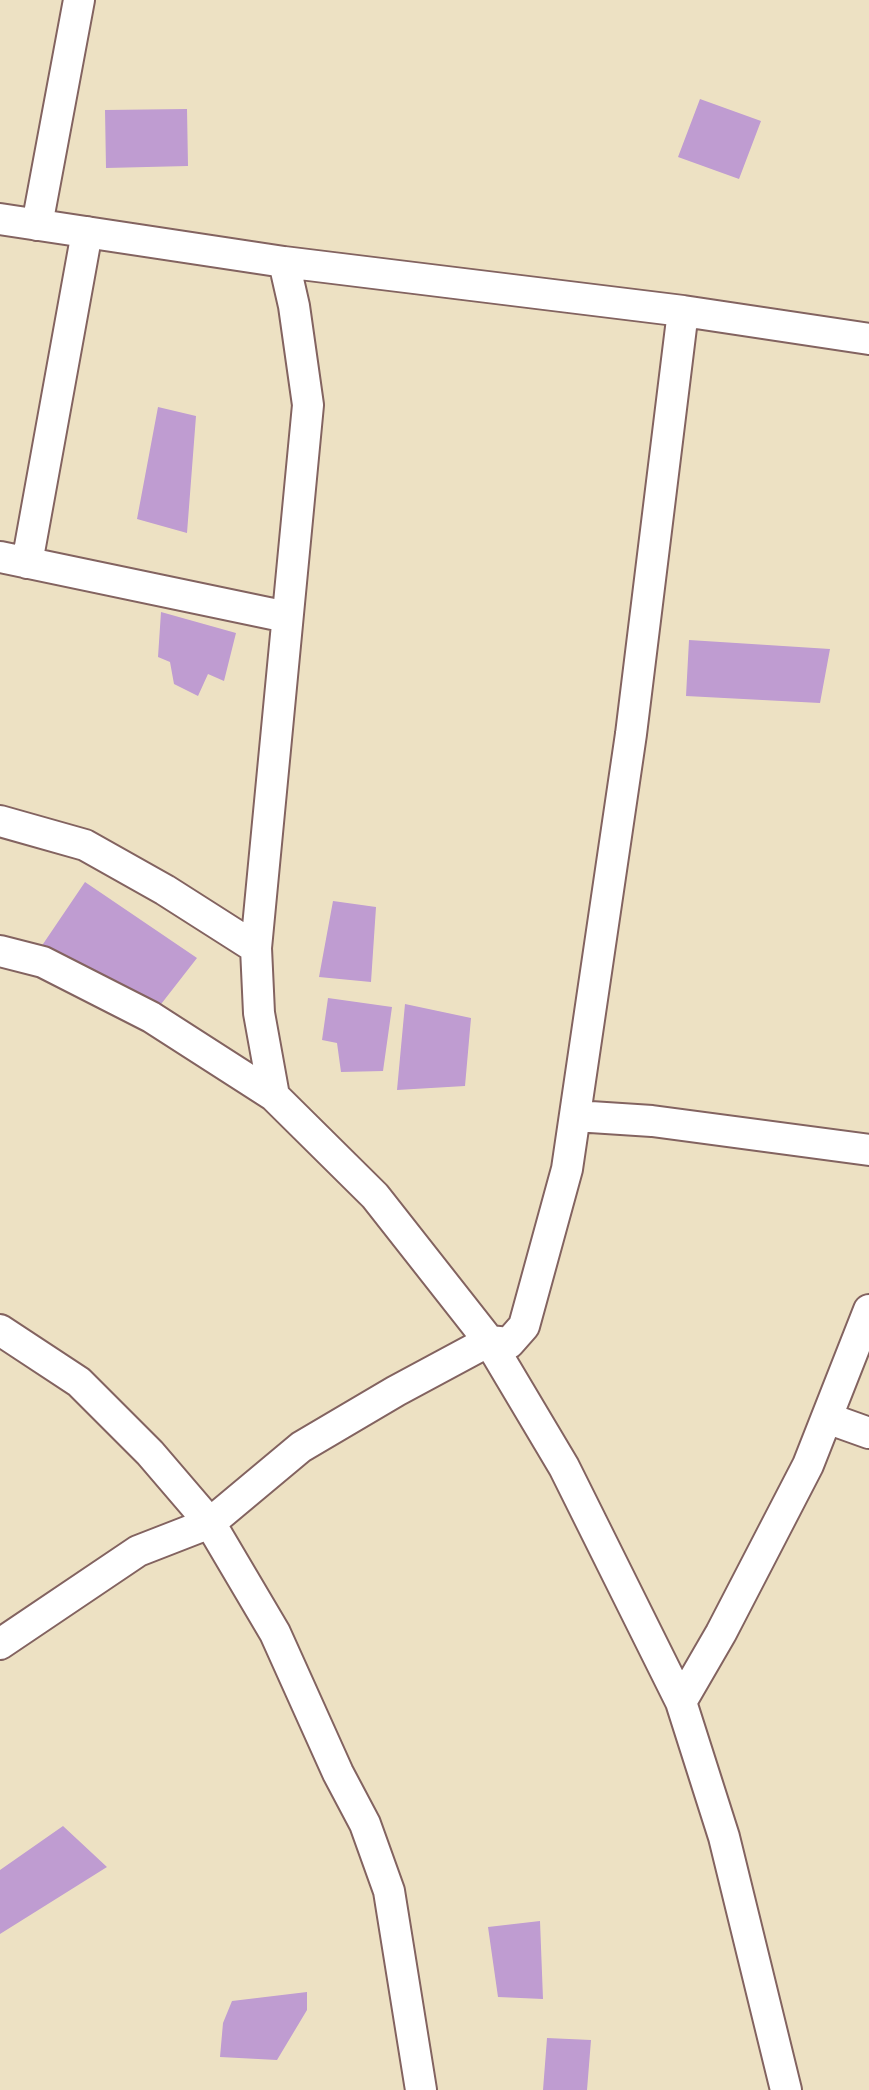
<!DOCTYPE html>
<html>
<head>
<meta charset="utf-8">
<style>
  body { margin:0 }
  canvas { display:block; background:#ede1c3 }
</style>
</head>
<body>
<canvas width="869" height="2090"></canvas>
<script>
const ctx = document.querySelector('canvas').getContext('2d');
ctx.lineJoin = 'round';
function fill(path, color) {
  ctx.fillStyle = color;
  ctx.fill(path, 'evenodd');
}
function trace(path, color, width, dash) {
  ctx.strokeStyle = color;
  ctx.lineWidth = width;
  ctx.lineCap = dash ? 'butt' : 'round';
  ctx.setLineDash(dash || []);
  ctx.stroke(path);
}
fill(new Path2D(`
  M700,99l61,22 -22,58 -61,-22z
  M187,109l1,57 -82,2 -1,-58z
  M158,407l38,9 -9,117 -50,-14z
  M161,612l75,21 -12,48 -16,-7 -10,22 -24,-12 -4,-22 -12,-5z
  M689,640l141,9 -10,54 -134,-7z
  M85,882l112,76 -46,59 -110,-70z
  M333,901l43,6 -5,75 -52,-5z
  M328,998l64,9 -9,64 -42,1 -4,-29 -15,-3z
  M405,1004l66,14 -6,68 -68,4z
  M63,1826l44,41 -107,67v-64z
  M540,1921l3,78 -45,-2 -10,-70z
  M307,1992v18l-30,50 -57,-3 3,-34 9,-22z
  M547,2038l44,2 -4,50h-44z`), '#bf9cd1');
const minor = new Path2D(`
  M0,219l284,43 399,49 186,28
  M37,225l42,-225
  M0,557l287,60
  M27,563l60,-331
  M0,821l85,24 80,45 91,58
  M0,951l43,11 108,55 123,79 101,100 114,145 75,126 117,235 43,135 62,253
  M274,1096l-15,-83 -3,-65 52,-543 -14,-99 -10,-44
  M575,1116l77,5 217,29
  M0,1330l79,52 71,71 60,70 65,110 63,140 27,51 24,67 32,199
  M827,1418l42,15
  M0,1644l138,-93 72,-28 91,-76 95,-56 93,-50 20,2 15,-17 43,-157 64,-435 52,-423
  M681,1702l40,-69 87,-168 61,-155`);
trace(minor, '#836360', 34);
trace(minor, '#fff', 30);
</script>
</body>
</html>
